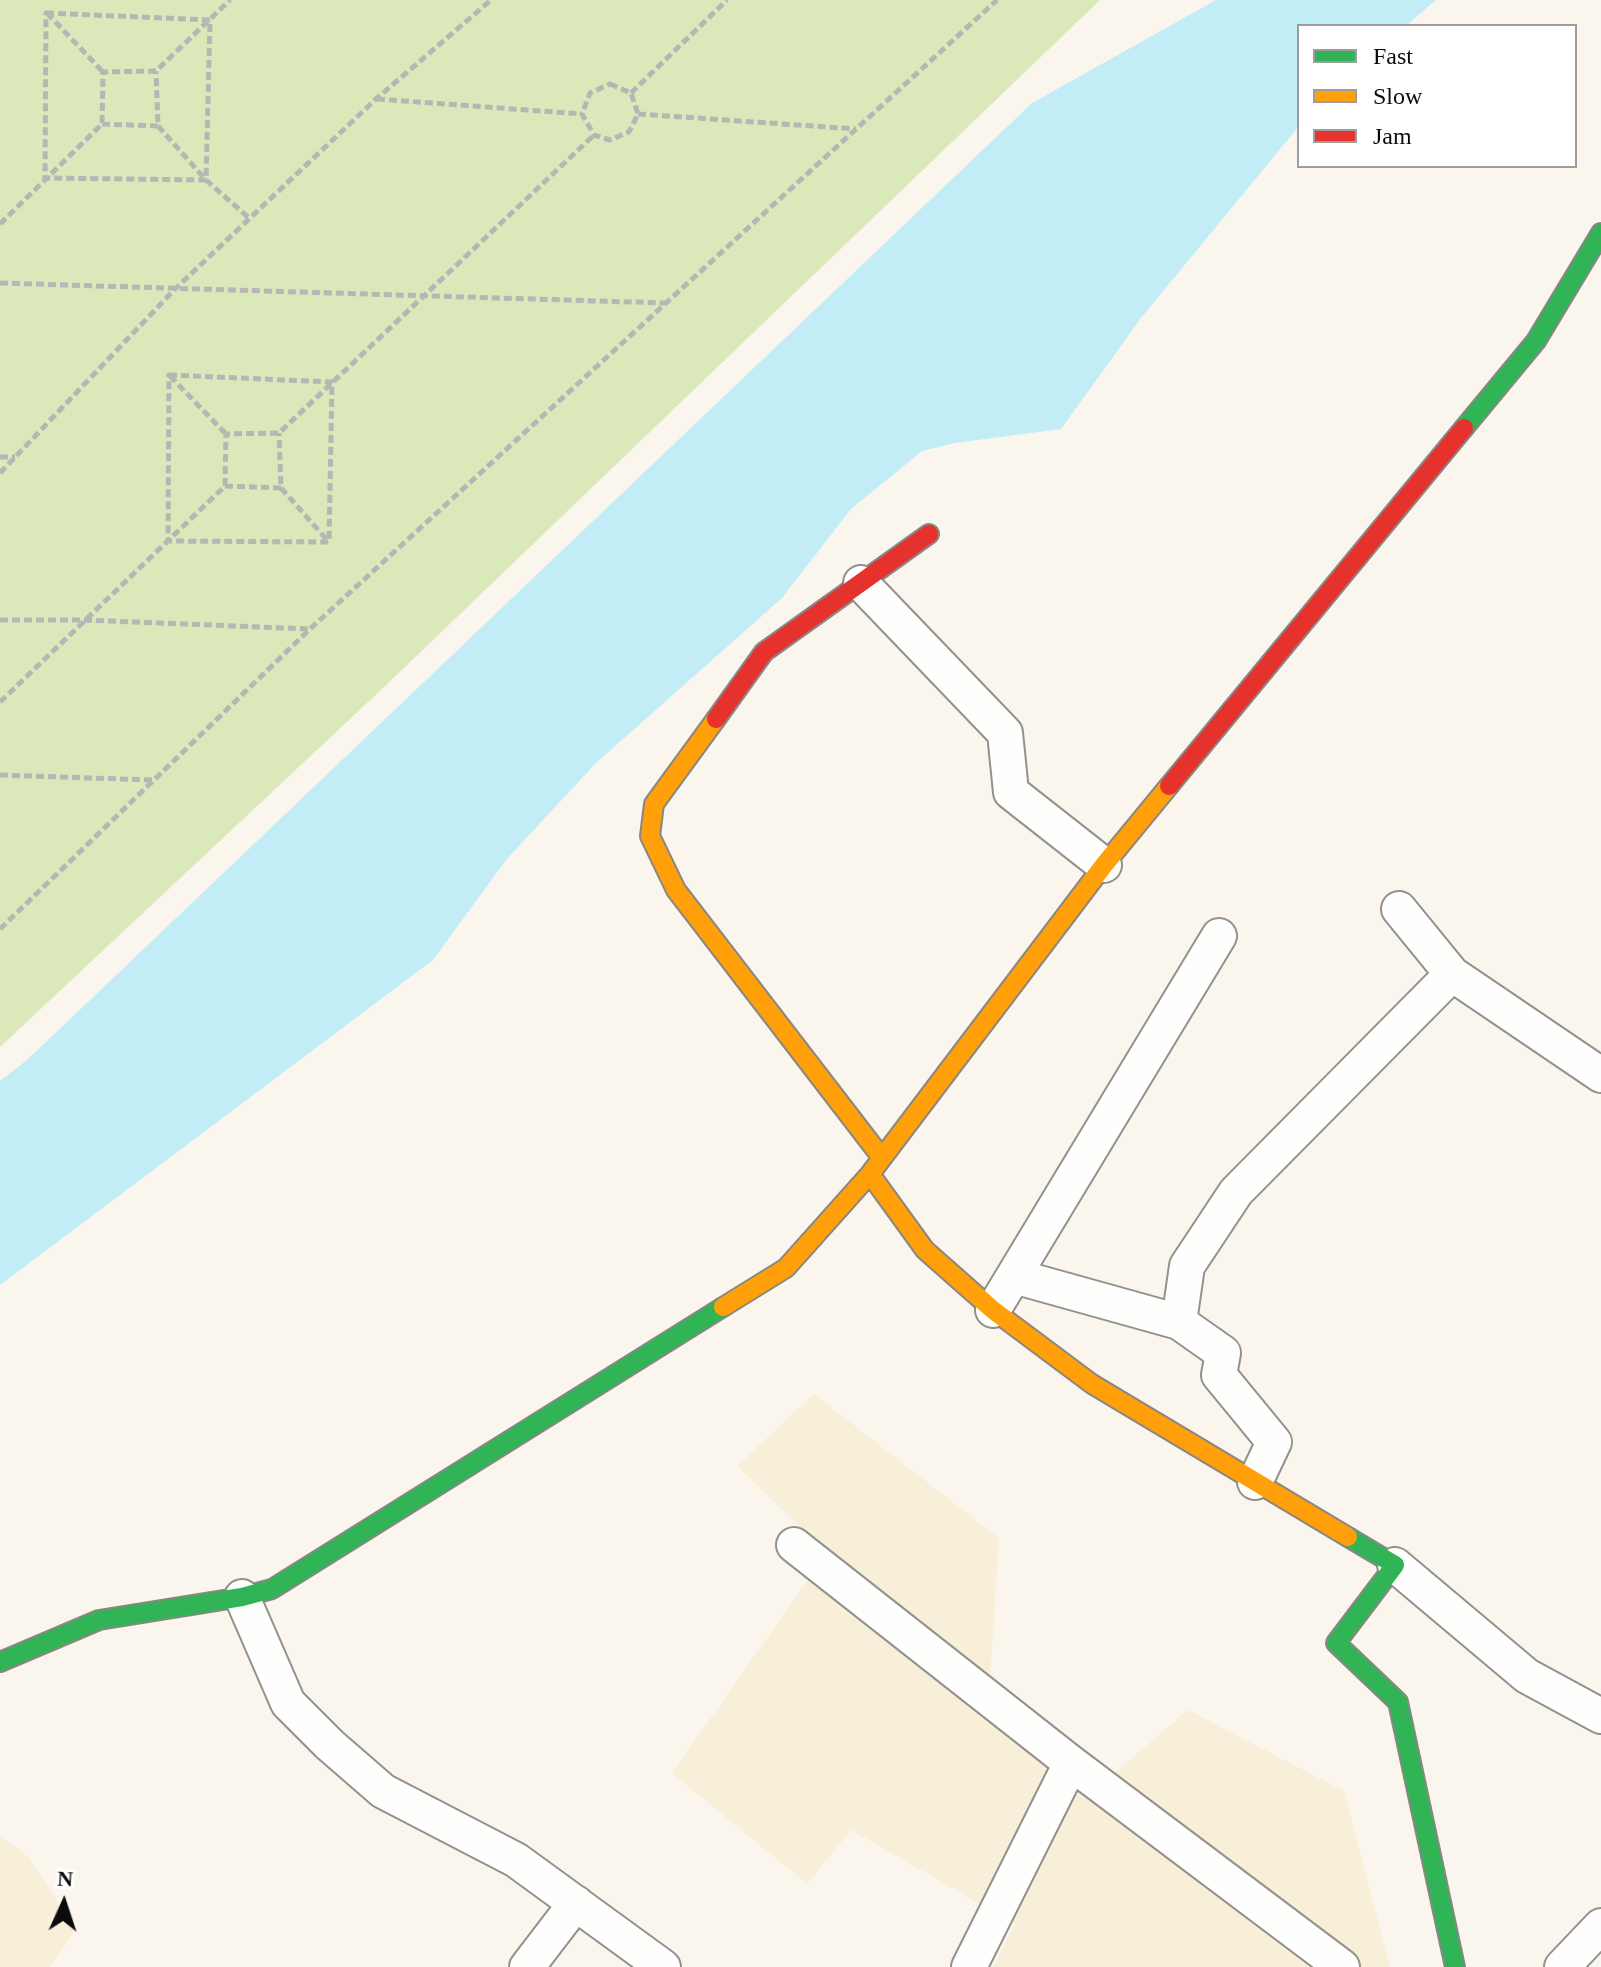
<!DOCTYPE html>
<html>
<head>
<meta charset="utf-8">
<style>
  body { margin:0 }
  #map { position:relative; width:1601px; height:1967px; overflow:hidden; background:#faf6ee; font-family:Georgia,serif }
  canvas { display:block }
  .legend { position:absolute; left:1297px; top:24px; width:280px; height:144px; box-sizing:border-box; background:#fff; border:2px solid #9d9d9d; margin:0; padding:10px 14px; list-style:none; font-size:24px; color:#0b0b0b }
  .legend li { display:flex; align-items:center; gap:16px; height:40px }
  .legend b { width:40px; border:2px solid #9d9d9d }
  .north { position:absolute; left:24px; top:1863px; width:80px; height:80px; -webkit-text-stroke:6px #fff; paint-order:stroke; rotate:3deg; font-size:22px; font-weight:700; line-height:32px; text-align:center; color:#0b0b0b }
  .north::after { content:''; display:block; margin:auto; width:28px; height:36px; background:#0b0b0b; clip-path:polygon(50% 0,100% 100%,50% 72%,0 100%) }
</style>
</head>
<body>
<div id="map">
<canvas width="1601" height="1967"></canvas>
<ul class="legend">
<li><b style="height:10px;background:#30b455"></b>Fast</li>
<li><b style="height:10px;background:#ff9f0a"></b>Slow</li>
<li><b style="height:10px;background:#e5322d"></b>Jam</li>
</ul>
<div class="north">N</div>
</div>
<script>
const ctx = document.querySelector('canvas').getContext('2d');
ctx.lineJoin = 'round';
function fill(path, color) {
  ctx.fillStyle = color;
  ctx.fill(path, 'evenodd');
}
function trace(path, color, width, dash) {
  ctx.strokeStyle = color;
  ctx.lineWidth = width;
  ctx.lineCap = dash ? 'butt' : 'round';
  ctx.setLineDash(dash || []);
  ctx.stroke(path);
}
fill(new Path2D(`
  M814,1394l185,144 -11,177 100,81 100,-86 156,81 46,176h-397l22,-43 -164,-94 -44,54 -135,-111 155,-220 -90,-87z
  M0,1835l28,22 48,72 -26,38h-50z`), '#f8efd9');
fill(new Path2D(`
  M0,0h1100l-718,689 -382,358z`), '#dae8ba');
fill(new Path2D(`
  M1216,0h220l-30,26h-107v100l-158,192 -80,111 -106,14 -33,8 -71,58 -69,89 -187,166 -89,96 -73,100 -433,325v-204l27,-21 1005,-957z`), '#c3edf6');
const street = new Path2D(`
  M861,583l144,150 6,59 93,73
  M1399,909l53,65 149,101
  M1014,1276l165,46 44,31 -4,22 55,67 -19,40
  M993,1310l226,-374
  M1179,1322l8,-56 49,-74 216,-218
  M794,1545l277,218 271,204
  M1395,1565l132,111 74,40
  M242,1597l46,106 42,42 53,46 133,69 147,107
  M527,1967l49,-64
  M969,1967l102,-204
  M1562,1967l39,-41`);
const fast = new Path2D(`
  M1464,428l72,-87 65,-108
  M1348,1537l47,28 -59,78 62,59 57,265
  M0,1662l99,-42 143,-23 30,-8 451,-282`);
const slow = new Path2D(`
  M716,719l-62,85 -4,32 26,54 206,268
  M870,1174l55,76 68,60 99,74 256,153
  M723,1307l63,-39 84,-94 234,-309 65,-79`);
const jam = new Path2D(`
  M716,719l48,-67 165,-118
  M1169,786l295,-358`);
trace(street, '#93918d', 38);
trace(fast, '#898784', 22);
trace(slow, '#898784', 22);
trace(jam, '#898784', 22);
trace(new Path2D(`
  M46,13l164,7 -4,160 -161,-2z
  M47,13l56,59
  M610,84l21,9 7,21 -9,18 -19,8 -16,-5 -12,-21 8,-21z
  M631,93l96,-93
  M377,99l205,15
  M638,114l218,15
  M102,124l56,2 -2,-55
  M158,126l48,54 43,38
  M0,224l102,-100 1,-52 53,-1 74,-71
  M0,283l665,20
  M169,375l163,7 -3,160 -161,-1z
  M170,376l56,58
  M0,457h15
  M0,473l175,-184 201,-190 115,-99
  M225,486l56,2 -2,-55
  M281,488l47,53
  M0,620h84l226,9
  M0,702l225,-216 1,-52 53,-1 315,-298
  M0,775l153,5
  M0,929l310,-300 687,-629`), '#b7b6b5', 5, [8, 4]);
trace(street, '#fefefc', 34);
trace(fast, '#30b455', 18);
trace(slow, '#ff9f0a', 18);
trace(jam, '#e5322d', 18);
</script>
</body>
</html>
